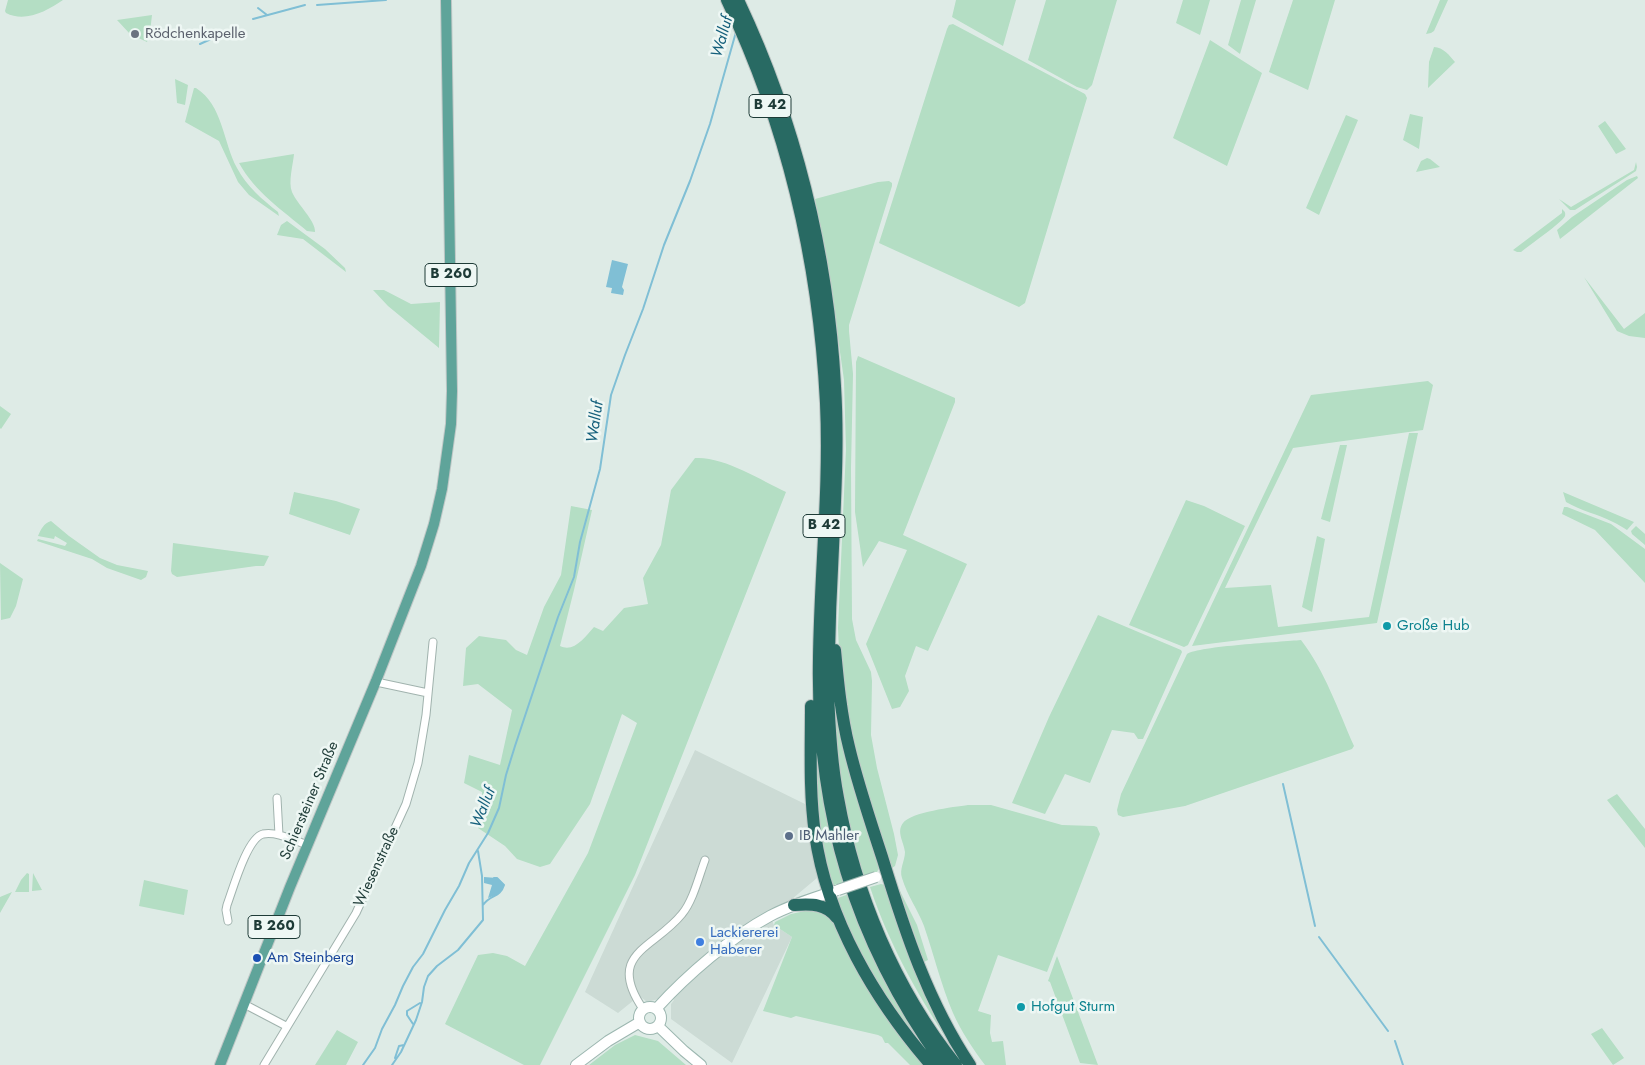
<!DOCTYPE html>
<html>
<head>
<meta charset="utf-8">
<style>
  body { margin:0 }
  canvas { display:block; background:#deebe6 }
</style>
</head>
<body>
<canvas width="1645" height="1065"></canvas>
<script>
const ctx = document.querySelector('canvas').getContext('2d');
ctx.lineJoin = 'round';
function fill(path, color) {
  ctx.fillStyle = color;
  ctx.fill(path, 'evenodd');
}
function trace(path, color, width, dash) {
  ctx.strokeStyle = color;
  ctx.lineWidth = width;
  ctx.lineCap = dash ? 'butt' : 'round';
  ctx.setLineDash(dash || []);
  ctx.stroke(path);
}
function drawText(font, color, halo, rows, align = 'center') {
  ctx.font = font + ' Jost,sans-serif';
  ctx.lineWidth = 5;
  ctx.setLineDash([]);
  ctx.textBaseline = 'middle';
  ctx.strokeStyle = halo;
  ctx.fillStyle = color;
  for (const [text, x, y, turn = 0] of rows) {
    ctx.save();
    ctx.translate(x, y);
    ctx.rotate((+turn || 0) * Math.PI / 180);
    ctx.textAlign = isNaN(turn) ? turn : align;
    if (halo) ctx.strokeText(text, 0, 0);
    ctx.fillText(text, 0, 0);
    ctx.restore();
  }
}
fill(new Path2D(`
  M695,750l110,54 12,74 -25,21 -24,12 6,14 18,12 -60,126 -61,-44v-15l3,-4 -7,-6 -5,4 -11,3h-5l-7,-5 -21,17 -33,-21z`), '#ccdbd5');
fill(new Path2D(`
  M8,0h55c-16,11 -38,23 -57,13l-1,-2z
  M956,0h60l-13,46 -51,-29z
  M1046,0h71l-25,85 -5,5 -10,-3 -49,-27z
  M1183,0h27l-10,35 -24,-12z
  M1241,0h15l-16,54 -12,-9z
  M1293,0h42l-27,90 -39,-18z
  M1440,0h8l-14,31 -3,2 -5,1z
  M152,15l-2,17 -3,10 -17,-8 -13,-14z
  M953,24l132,70 2,4 -62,205 -6,4 -140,-64 68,-214 2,-4z
  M1210,40l52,33 -35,93 -54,-28z
  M1434,47c9,0 16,9 21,15l-27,26 1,-26z
  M175,79l13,6 -3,20 -8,-2z
  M194,88h2c27,17 27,54 41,80 10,19 25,31 41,44l1,4 -30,-21 -11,-13 -19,-41 -34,-19z
  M1410,114l13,3 -4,32 -16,-9z
  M1346,115l12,5 -39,95 -13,-7z
  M1605,121l21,28 -10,5 -18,-28z
  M294,154c-1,11 -6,28 -2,38 5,12 24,29 23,40l-8,-1c-25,-21 -52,-39 -68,-68z
  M1427,158l3,1 10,8 -24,5 5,-11z
  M1636,162l1,5 -1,4 -61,39h-5l-11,-11 12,8 63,-37z
  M1637,176l1,2 -78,61 -3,-9 15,-13 55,-37z
  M889,181l3,2v3l-43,139v6l4,43 -2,94 1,151 4,21 15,32 1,9 -1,54 6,33 17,66 4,21 -3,11 -3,2 -39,-121 -14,-96 -1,-23 8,-179 -2,-69 -13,-91 -16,-90 63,-17z
  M1562,209c2,2 4,3 3,7 -2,6 -37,30 -44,36h-4l-4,-2 49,-37z
  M287,221l38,28 20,19 1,4 -43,-33 -26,-4 4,-10z
  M1584,277l40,52 21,-16v25l-16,-2 -12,-5z
  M373,290h11l27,14 29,-2 -1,46 -51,-42z
  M858,356l97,42v4l-52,133 64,29 -39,87 -12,-5 -11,30 4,15 -9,16 -8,2 -26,-65 41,-94 -28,-9 -16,26 -8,-55 1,-150z
  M1428,381l5,4 -10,45 -130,18 -68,140 46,-3 7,42 91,-10 40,-184h9l-41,190 -185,23 119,-251z
  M0,406l11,8 -10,15 -1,-1z
  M1340,445h7l-17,77 -9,-3z
  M695,458c28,-2 66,22 91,34l-151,383 -95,190h-16l-79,-41 33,-69 15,-2 14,3 18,10 63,-113 49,-130 -15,-9 -32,90 -40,60 -10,3 -23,-8 -12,-13 -27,-18 5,-14 -1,-22 -18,-9 5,-28 31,10 12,-55 -34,-26 -15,2 3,-38 13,-12 27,4 10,10 11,5 17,-48 17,-32 10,-69 21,4 -18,80 -14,56c14,7 25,-9 34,-19l9,4 21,-23 24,-4 -5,-26 18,-33 10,-55z
  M294,492l42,9 24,8 -10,26 -61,-21z
  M1563,492l71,30 -7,8c-5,-3 -9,-6 -14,-8 -15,-8 -32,-11 -47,-20z
  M1186,500l18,6 41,20 -57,119 -4,2 -55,-22z
  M1564,507h3l44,17 34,25v34l-50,-53 -33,-16z
  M51,521l18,15 31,22 17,7 31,6 -2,6 -5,3 -34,-12 -15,-9 -55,-18 1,-2 27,7 2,-3 -12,-7 -1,3 -16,-3c3,-7 6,-13 13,-15z
  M1636,526l9,8v11l-13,-11 -1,-3z
  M1317,536l8,3 -13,73 -10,-5z
  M173,543l96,13 -5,10h-8l-79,11 -5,-3 -1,-3z
  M0,563l23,16 -7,27 -6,12 -9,2z
  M1098,615l83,35 1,2 -39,87h-5l-4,-6 -22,-3 -22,53 -25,-9 -20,40 -33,-11 37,-86z
  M1301,640c24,31 37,70 53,106l-2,3 -167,57 -62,11 -5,-2 -1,-5 4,-16 66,-140c12,-8 94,-12 114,-14z
  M834,691l45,177 -2,4 -14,4 -19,-72 -8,-69z
  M816,703l29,179 -11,3 -2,-1 -4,-6 -12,-75z
  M1617,794l28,35v19l-38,-48z
  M968,805h23l71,20 32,1 3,1 3,7 -53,138 -49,-17 -20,56 13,4 -1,18 2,9 11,-1 3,24h-21c-12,-16 -24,-34 -32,-52 -12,-28 -19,-58 -29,-87 -6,-16 -17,-31 -22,-48 -3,-9 3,-17 3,-26 -1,-10 -9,-20 -2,-29 8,-11 51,-16 65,-18z
  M27,873l2,1v18h-14l6,-12z
  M33,873l9,17 -10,1z
  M144,880l44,10 -4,25 -45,-9z
  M881,884l4,1 82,180h-6l-7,-10 2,-2c-35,-52 -66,-106 -86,-166z
  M898,887l19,38 11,35 -4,2z
  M12,892l-12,21v-16z
  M849,894l85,165 -28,-31 -40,-61 -30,-66 2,-3z
  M814,909l13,2 101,154h-18l-22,-22h-3l-3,-6 -4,-2 -82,-19 -5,2 -28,-7 29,-74 -18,-12 1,-3 16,-8z
  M1057,956l41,109 -18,-2 -30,-81 -2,-1z
  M1602,1028l22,30 -11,7 -22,-31z
  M337,1030l21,12 -12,23h-31z
  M635,1035l23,6 28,24h-97l26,-20z`), '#b4dec4');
fill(new Path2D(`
  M612,260l16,4 -6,23 2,3 -1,5 -12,-2 1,-5 -6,-1z
  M484,877l13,1 7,7c-3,9 -8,10 -16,13l4,-13 -8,-2z`), '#80bfd5');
trace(new Path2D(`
  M317,5l69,-5
  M258,8l9,7
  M253,19l52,-14
  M200,44l33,-15
  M1283,784l32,142
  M483,905c8,-11 17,-7 21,-20l-7,-7h-3
  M1319,937l69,94
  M413,1024l-6,-9v-4l13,-8
  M1395,1041l8,24
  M395,1058l4,-12 5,-1
  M363,1065l12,-17 7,-19 13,-24 8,-19 10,-19 10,-13 22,-44 14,-24 10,-23 19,-30 11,-25 7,-33 9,-29 43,-129 16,-40 6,-35 20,-73 11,-74 14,-40 18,-46 21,-64 26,-64 20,-57 26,-92
  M392,1065l9,-13 15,-32 6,-18 2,-15 4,-11 9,-10 21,-16 25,-30 -1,-44 -4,-25`), '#80bfd5', 2);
const street = new Path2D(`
  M381,683l47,10
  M277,798l2,37
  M228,921l-2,-11 1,-5c6,-16 20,-67 36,-71 14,-3 32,7 45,11
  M244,1004l42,22
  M643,1009c-38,-56 11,-60 39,-95 11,-13 17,-38 23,-54
  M264,1065l92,-152 50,-109 12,-41 8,-48 7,-73`);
const secondary = new Path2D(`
  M639 1018a11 11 0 1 1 22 0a11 11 0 1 1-22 0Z
  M657,1008c30,-33 74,-71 113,-92 21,-11 43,-18 65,-25
  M658,1026l26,25 17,14
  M576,1065l32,-24 32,-19`);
const primary = new Path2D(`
  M220,1065l70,-178 86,-206 45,-115 13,-42 8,-35 9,-65 1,-33 -6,-391`);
const highway = new Path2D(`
  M727,0c60,126 92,264 99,403 4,85 -6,170 -7,255 -3,153 35,283 125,407
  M738,0c57,120 90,254 97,386 3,47 1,94 -1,140 -3,54 -5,108 -6,162 1,37 3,74 10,110 17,95 57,191 118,267
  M835,650c3,32 6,65 14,97 9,38 22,76 34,113 22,72 45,142 87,205
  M811,706c0,43 -2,86 4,128 12,86 60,166 116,231
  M794,905c17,-1 32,-2 43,13`);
trace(street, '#a1b3ae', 9);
trace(secondary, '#9cb7b0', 12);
trace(primary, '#c0c8c7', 12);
trace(highway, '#c0c8c7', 14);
trace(street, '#fff', 7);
trace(secondary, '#fff', 10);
trace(primary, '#5fa49a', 10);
trace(highway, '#286a63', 12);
const secondaryBridge = new Path2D(`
  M838,890l38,-13`);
trace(secondaryBridge, '#9cb7b0', 12, []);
trace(secondaryBridge, '#fff', 10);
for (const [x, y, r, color] of [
  [135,34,5,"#6b7280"],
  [1387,626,5,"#0f9aa8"],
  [789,836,5,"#5c6f8a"],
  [700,942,5,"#3f7fe0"],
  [257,958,5,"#1a4fb4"],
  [1021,1007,5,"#0f9aa8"]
]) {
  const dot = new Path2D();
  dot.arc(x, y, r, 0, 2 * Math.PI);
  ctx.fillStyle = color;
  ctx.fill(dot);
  trace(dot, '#eef7f4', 2);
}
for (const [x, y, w] of [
  [770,106,42],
  [451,275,52],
  [824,526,42],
  [274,927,52]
]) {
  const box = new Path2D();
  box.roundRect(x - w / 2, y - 11.5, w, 23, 4);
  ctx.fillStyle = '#eef7f4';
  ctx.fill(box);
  trace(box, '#1e3b37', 1);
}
drawText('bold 14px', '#1e3b37', null, [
  ["B 42",770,106],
  ["B 260",451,275],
  ["B 42",824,526],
  ["B 260",274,927]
]);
drawText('15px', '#5b616d', '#eef7f4', [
  ["Rödchenkapelle",145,34]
], 'left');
drawText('15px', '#0d838f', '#eef7f4', [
  ["Große Hub",1397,626],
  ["Hofgut Sturm",1031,1007]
], 'left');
drawText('15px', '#1e3b37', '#eef7f4', [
  ["Schiersteiner Straße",310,801,-67],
  ["Wiesenstraße",377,867,-65]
]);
drawText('15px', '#4e5e75', '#eef7f4', [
  ["IB Mahler",799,836]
], 'left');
drawText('15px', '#366cbe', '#eef7f4', [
  ["Lackiererei",710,933],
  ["Haberer",710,950]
], 'left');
drawText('15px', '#164399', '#eef7f4', [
  ["Am Steinberg",267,958]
], 'left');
drawText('italic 16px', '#145f7b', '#eef7f4', [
  ["Walluf",723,37,-74],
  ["Walluf",596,422,-82],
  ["Walluf",484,808,-68]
]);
</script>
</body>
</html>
